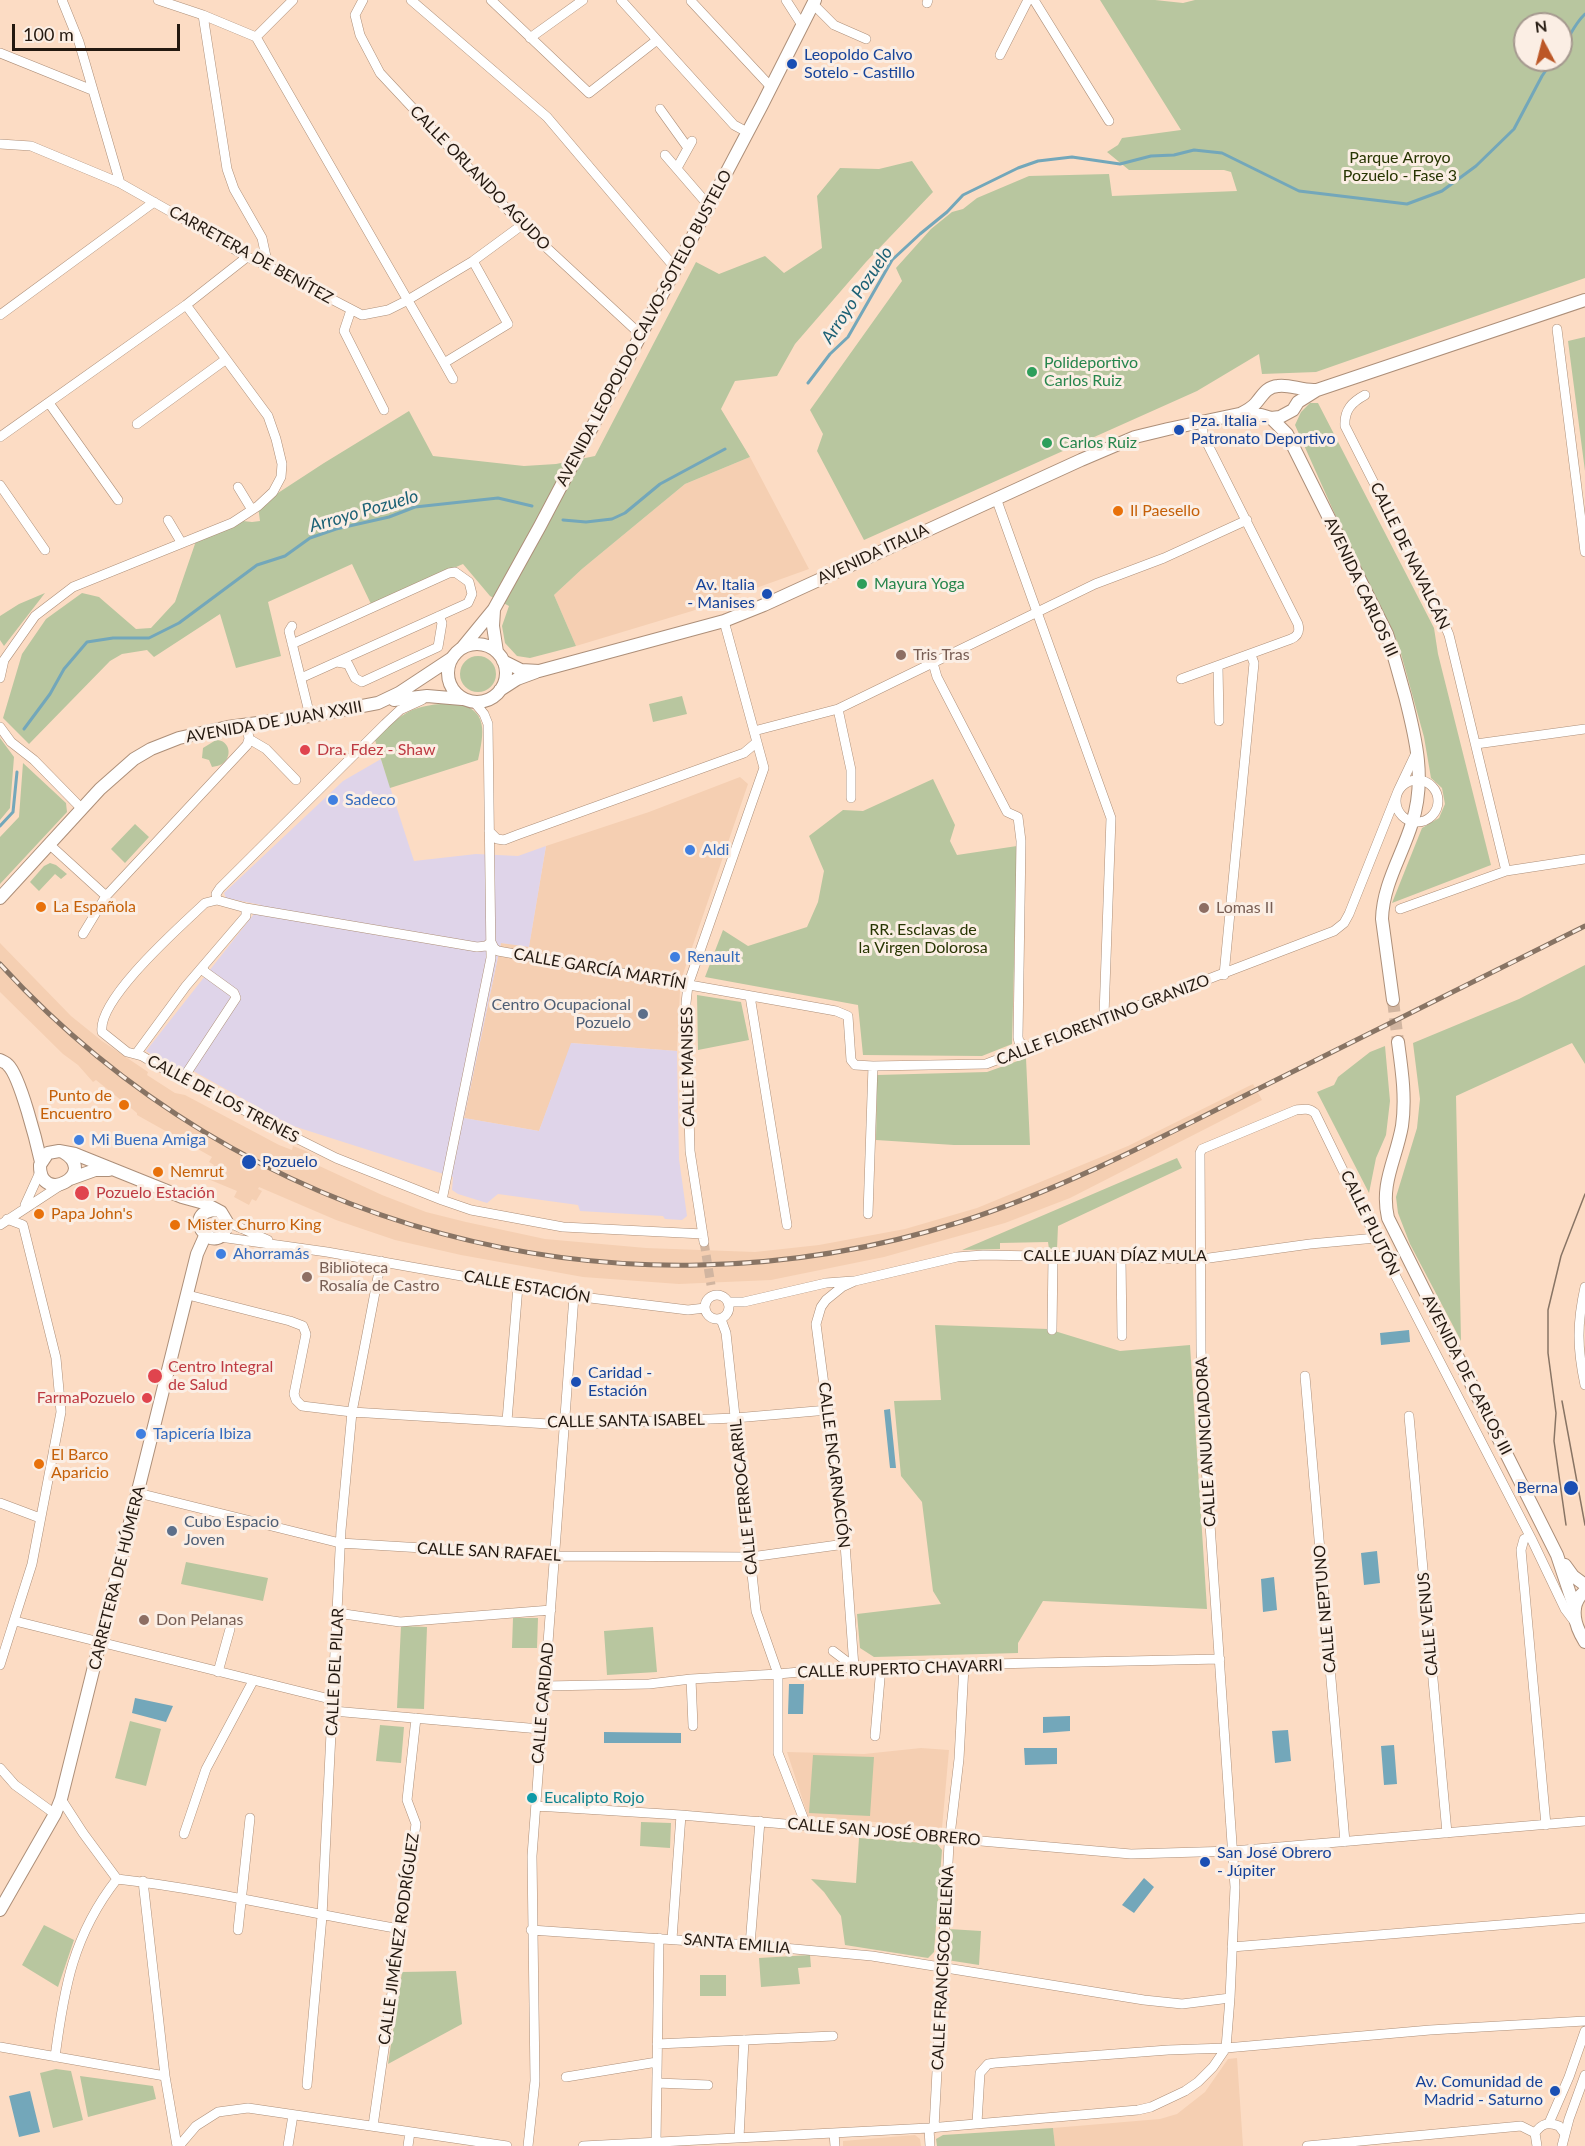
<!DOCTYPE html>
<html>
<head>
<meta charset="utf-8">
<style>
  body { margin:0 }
  #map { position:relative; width:1585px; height:2146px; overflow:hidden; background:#fcdcc4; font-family:Lato,sans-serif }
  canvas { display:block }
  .north { position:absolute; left:1513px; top:12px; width:60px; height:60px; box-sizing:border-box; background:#fbeee4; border:2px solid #a5998f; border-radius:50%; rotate:353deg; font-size:16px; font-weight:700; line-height:24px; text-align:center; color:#241910 }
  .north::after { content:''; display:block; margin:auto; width:21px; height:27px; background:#bc5726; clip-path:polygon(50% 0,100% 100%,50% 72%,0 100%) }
  .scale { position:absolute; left:12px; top:24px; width:168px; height:27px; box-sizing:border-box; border:3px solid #241910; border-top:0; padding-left:8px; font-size:18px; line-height:21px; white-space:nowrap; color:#241910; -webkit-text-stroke:4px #fbeee4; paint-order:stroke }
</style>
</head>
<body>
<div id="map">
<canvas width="1585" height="2146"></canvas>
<div class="north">N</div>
<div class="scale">100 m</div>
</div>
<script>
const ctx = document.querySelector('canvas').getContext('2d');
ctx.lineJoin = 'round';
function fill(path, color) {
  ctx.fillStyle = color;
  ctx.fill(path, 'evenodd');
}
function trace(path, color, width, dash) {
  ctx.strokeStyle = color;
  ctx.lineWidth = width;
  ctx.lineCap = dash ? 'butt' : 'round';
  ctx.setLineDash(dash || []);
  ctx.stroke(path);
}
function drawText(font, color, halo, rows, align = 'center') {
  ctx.font = font + ' Lato,sans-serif';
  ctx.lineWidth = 6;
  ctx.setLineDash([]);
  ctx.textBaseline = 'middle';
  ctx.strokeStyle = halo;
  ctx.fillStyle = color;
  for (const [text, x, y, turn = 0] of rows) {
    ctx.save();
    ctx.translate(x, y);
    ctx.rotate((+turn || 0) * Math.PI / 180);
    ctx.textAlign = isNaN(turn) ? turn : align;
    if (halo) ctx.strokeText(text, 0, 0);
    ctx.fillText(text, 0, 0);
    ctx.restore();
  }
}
fill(new Path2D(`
  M750,457l59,112 -117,42 -116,35 -22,-51 28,-26 103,-85z
  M740,777l8,7 -65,190 -3,16 -3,61 -105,-8 -33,88 -75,-13 37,-175 28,3 17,-100 103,-34z
  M0,943l71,73 31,25 46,31 -1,3 28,18 10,2 94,50 13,5 1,-4 13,5 11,8 -2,5 67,31 44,17 40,10 79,17 101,9 109,4 64,-7 86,-16 72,-21 151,-62 125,-62 9,16 -192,98 -65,25 -121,34 -113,23 -92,4 -96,-7 -122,-22 -66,-15 -59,-20 -77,-33 -1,2 4,2 -6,10 -4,-2 -3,6 -15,-8 3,-6 -29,-12 6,-14 -5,-3 3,-5 -75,-42v-2l-41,-33 -3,2 -15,-17 -15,-11 -63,-62z
  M921,1748l28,2 -7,78 -134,-12 -21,-64 77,2z
  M1237,2058l6,88h-188l-2,-18 107,-9 17,-5 28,-22 23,-33z
  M915,2135l5,4 1,7h-78v-5z`), '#f5cfb2');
fill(new Path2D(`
  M381,759l33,102 62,-7 42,2 28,-10 -17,101 -28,-4 -37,175 75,13 32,-88 106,8 2,108 8,57 -5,4 -17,-1 -2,-3 -83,-5 -2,-6 -80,-11 -11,9 -29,-9 -6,-4 1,-13 -163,-52 -104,-58 -4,6 -36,-22 115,-146 -35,-7 -2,-5 119,-112z`), '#dfd4e9');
fill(new Path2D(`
  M1100,0h55l28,3 12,-3h390v278l-269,94 -54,2 -3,-20 -62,37 -333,149 -47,-89 6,-17 -13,-24 92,-129 -6,-13 35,-39 21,-17 11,-3 14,-11 52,-22 80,-2 3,22 125,-5 -6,-19 -7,-2h-95l-22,-18 11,-7 4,-7 59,-8zM1525,24h36v36h-36z
  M912,161l21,31 -67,70 -71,82 -18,32 -42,5 -14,28 29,48 -65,27 -103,85 -28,26 22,51 -46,12 -13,-2 -12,-13 -3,-17 7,-20 -19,-10 -27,-32 -92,40 -19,-40 -84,38 13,54 -45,12 -16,-54 -66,43 -7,-7 -25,4 -12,7 -81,83 -26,-26 19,-64 24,-35 36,-26 17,4 37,32 15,-1 24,-26 21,-61 47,-20 9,1 8,-1 -2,-15 66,-43 85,-52 24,45 91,10 32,-2 39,-8 101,-194 23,12 46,-18 19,17 38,-25 -5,-52 23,-28 39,1z
  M1585,337v134l-17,-130z
  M1310,403h8l116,225 4,26 53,211 -99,38 30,-75 17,-10 6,-14 -3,-16 -11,-10 -7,-41 -26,-94 -44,-86 -59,-132 6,-13z
  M45,593l-41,53 -4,-6v-24l19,-12z
  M460 674a18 18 0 1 1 36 0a18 18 0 1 1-36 0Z
  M682,696l5,18 -34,8 -4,-18z
  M455,703c34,6 29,30 23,57l-88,28 -15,-48c29,-30 38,-35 80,-37z
  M0,738l14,19 -4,51 -10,12z
  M216,740c14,0 17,17 6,24 -3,2 -7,2 -10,3l-3,-7 -7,-2 1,-10z
  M23,763l43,40 1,9 -67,72v-47l19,-20z
  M933,779l22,46 -5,16 7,14 60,-9 -5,198 -30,12 -119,-1 -5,-50 -153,-28 18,-47 25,16 59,-19 11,-25 6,-31 -15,-35 34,-26 20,1z
  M135,824l14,13 -24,26 -14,-14z
  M50,863l6,2 11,9 -6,5 -6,-5 -16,17 -9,-9 14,-16z
  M1585,965v99l-13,-21 -116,53 5,245 -51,-97 -12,-31 -2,-16 21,-69 3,-29 -7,-56 106,-44z
  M697,995l44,7 8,38 -51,10z
  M1385,1046l5,55 -4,34 -10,23 -7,35 -52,-101 17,-7 4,-8 32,-25z
  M1026,1058l4,87h-76l-78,-5 1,-65 110,-3z
  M1177,1158l5,10 -124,58 -1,23h-8l-1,-7 -48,1v6l-38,1z
  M935,1325l113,4 72,22 70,-6 17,264 -164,-8 -25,42v10l-144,4 -14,-9 -3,-34 84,-10 -8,-13 -11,-89 -21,-26 -7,-75 47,-1z
  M186,1562l82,16 -5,23 -82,-17z
  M513,1618h25l-1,30h-25z
  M401,1626l26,1 -3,82 -27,-1z
  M653,1627l4,45 -50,3 -3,-44z
  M130,1721l31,8 -15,57 -31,-8z
  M380,1725l24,2 -3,36 -25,-2z
  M813,1755l61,2 -4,59 -61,-3z
  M641,1822l30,1 -1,25 -30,-2z
  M859,1838l78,6 5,6 -8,102 -6,6 -83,-13 -4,-29 -17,-24 -13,-13 45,4z
  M44,1925l30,15 -16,47 -36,-22z
  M949,1929l32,2 -2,34 -32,-5z
  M810,1955l1,12 -13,1 2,16 -39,3 -2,-29z
  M456,1971l6,53 -74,40 14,-92z
  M700,1975h26v21h-26z
  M56,2069l15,2 12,49 -30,8 -13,-55z
  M80,2076l73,10 3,13 -68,18z
  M1053,2128l2,18h-118l-1,-7 7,-4z`), '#b8c69f');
fill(new Path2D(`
  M1409,1330l1,12 -29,3 -1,-12z
  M890,1409l6,59h-6l-6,-58z
  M1377,1551l3,32 -16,2 -3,-32z
  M1274,1577l3,33 -14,2 -2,-33z
  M789,1684h15l-1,30h-15z
  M135,1698l38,8 -7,16 -34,-9z
  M1070,1716v15l-27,2v-16z
  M1288,1730l3,31 -16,2 -3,-32z
  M604,1732l77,1v10h-77z
  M1394,1745l3,39 -13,1 -3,-39z
  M1024,1748h33v16l-32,1z
  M1144,1878l10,9 -20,26 -12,-8z
  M30,2091l10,41 -21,5 -10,-41z`), '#73a7ba');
trace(new Path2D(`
  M1561,49c9,-12 13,-25 24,-35
  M808,383l22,-29 18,-17 44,-77 28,-26 27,-22 16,-17 55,-27 20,-7 34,-4 48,7 31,-8 23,-1 20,-5 28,3 77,38 108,13 35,-13 34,-25 38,-37 28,-53 11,-16
  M563,520l23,2 26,-3 13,-6 35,-29 65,-35
  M24,729l26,-35 14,-25 23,-27 26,-4h36l30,-15 78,-58 28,-9 25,-18 26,-9 53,-12 26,-10 83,-9 34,8
  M0,826l13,-14 4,-40`), '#73a7ba', 3);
trace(new Path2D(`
  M704,1242l7,43`), '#d1b5a0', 9, [9, 4.5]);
trace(new Path2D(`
  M1393,1000l5,42`), '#d1b5a0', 12, [12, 6]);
const street = new Path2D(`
  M62,0l17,42 41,141
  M158,0l45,15 53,22
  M363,0l-8,15 5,20 20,38 142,152 119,110
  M411,0l136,117 129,152
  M491,0l98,93 68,-53
  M621,0l113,125 13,7
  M786,0l16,25
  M1034,0l75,121
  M691,1l80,86
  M927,3l1,-3
  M813,4l21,21 32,14
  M203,15l24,154 7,20 28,49 6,28
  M256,37l188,326 64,-39 -35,-63
  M256,37l37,-37
  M530,38l53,-38
  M0,53l92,37
  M1000,55l28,-55
  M660,109l28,39
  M0,144l31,2 89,37 69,39 58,35 21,9 94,49 26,-5 18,-9 67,-40 49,-36
  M665,155l44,51
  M677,168l15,-27
  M351,310l-7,21 40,79
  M0,315l154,-113
  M1557,329l28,223
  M444,363l9,16
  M1365,395c-13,7 -21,15 -20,31l94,185 10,24 57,236
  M49,403l69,97
  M137,424l88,-64
  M0,437l186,-132 61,-48
  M0,485l45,65
  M238,487l14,23
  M996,498l115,320 -7,197 -2,6
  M168,520l13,22
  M292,626l-3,5 21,85
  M292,644l157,-71 6,-1 14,10 3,12 -4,9 -167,75
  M337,662l11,2 7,14 7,4 76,-35 4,-24 -3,-7
  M933,663l4,14 70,135 11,5 3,24 -3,196 1,5 9,5
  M1218,666l1,55
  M0,678l4,-18 31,-44 38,-29 159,-64 26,-17 15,-14 8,-15 1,-13 -6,-25 -8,-23 -82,-111
  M1181,679l110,-40c7,-3 9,-7 7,-15l-95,-189v-13
  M838,709l13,61v28
  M0,727l11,15 23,18 48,49
  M754,731l84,-22 257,-125 69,-26 83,-38
  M249,739l17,10 30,31
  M1476,744l109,-15
  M1396 801a21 21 0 1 1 42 0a21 21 0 1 1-42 0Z
  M489,831l8,8 7,1 13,-5 227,-82 13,-11
  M50,845l56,51
  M217,900l-1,-6 4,-6 165,-164 15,-14 22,-10
  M1400,909l106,-38 79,-12
  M83,934l23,-38 141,-151 2,-6 -2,-14
  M491,942l3,6 4,3 338,60 12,5 3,44 4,5 18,1 113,-2 348,-133 10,-8 5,-9 49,-123 19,-40
  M491,942l-5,4 -9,1 -231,-39 -29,-8 -12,3c-23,22 -108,96 -103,129l25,20 15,4 35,21h7l96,53 56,28 106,42 29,10 92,17 140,7
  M1224,975l30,-312 -3,-8
  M750,996l37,229
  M136,1054l50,-68 60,-70v-8
  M184,1077l52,-79 -2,-5 -29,-21 -2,-4
  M442,1200l49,-242 -3,-234 -4,-10 -9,-11
  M25,1205l15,-33
  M868,1214l5,-148
  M227,1222l41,18
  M0,1225l61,-40
  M220,1237l107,15 247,44 114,14 17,-2
  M704,1242l-14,-91 -4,-148 2,-18 76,-217 -40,-147
  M1121,1258l1,78
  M1585,1287c-8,36 -8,61 0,98
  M705 1307a12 12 0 1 1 24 0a12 12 0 1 1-24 0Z
  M188,1295l102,26 13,5 3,8 -12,60 2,6 6,6 50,6 213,13 170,-7 93,-8
  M728,1302h16l82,-19 27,-2
  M719,1319l3,3 4,11 30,278 22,63v79l28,72
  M1052,1330l1,-74
  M1305,1376l40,466
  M1409,1416l38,417
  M507,1421l11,-135
  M138,1493l202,50 215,13 196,1 94,-13
  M0,1503l40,15
  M1531,1538l-3,-1 -4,2 -3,11 25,275
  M337,1613l63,9 151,-12
  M15,1621l319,79
  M833,1651l21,16
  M0,1665l32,-101 29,-152 -5,-54 -30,-121 -3,-12 -16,-6
  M854,1667l-9,-123 -29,-220 5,-17 5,-7 16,-13 13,-6 102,-24 26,-2 219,4 108,-15 66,-6
  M218,1672l12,-43
  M691,1679l2,47
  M545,1686l104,-2 42,-5 87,-5 76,-7 366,-8
  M333,1711l207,18
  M875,1736l6,-69
  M0,1768l15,17 40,29
  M61,1799l22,34 34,46c96,11 189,34 283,50
  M536,1806l145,9 450,39 102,-3 352,-30
  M184,1834l22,-65 47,-88
  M143,1881l22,195 12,70
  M238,1930l12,-112
  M531,1930l219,15 122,11 272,44 38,4 48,-6
  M672,1939l9,-124
  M750,1945l10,-124
  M1232,1947l353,-29
  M657,2044l176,-8
  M0,2047l165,29
  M55,2057c9,-69 18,-122 62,-178
  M566,2077l91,-15
  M657,2083l51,2
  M307,2085l15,-169 19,-386 11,-118 29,-151
  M977,2123l3,-50 8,-9 7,-1 173,-13 58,-2 204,-18 155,-9
  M1549,2123l20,-46 16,-46
  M373,2126l43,-302 -9,-24 9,-82
  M929,2128l1,18
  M934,2128l15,-284 10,-85 5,-93
  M834,2133l1,13
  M739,2138l5,-98
  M656,2142l3,-204
  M179,2146l17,-20 22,-14 30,-4 259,38
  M288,2146l5,-31
  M408,2146l2,-14
  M528,2146l7,-65 -3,-225 42,-560
  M583,2146l346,-18 209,-18 13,-3 34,-16 13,-9 15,-15 13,-19 4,-50 5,-111 -30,-435 -4,-102 -1,-197 2,-4 94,-39c8,-1 13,-2 19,3l61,125 155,300 34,71 12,16
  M1307,2146l214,-20 14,7
  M1537,2146l-2,-13c7,-10 13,-11 24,-7l6,8
  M1562,2146l7,-27 16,-44`);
const secondary = new Path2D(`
  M1240,414c6,-3 12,-6 16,-11 7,-8 10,-16 22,-17 11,-2 24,5 38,4
  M1271,418l16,16 100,200c7,21 12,41 18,62 11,43 21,84 7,127 -10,33 -29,61 -30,96l11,81
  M494,610l-1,16 4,26
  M448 673a29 29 0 1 1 58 0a29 29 0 1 1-58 0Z
  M462,648l32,-39 46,-83 222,-421 53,-105
  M503,661l18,9 18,1 185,-50 40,-16 317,-145 54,-23 33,-8 71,-15 22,1 10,3 9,-1 13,-7 5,-8 19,-12 268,-90
  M500,690l17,-11 19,-7
  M394,700l33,-4 35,3
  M0,898l100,-109 34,-30 17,-10 28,-11 49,-11 82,-11 68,-13 21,-10 53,-35
  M1398,1042c4,29 8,56 4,84 -6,34 -22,57 -14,92l169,337 18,54
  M0,1060c2,1 7,3 8,5 12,11 29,79 33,97
  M63,1152c37,22 -24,54 -23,13l8,-12 11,-2 16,3 107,43 22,6 17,9 6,10c-6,42 -52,-9 -11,-12
  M70,1179l25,-9h14
  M1565,1565l8,11 12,9
  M1585,1591c-17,14 -10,35 0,51
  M0,1910l55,-96 6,-15 136,-545 8,-18`);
trace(street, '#ad8f79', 10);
trace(secondary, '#ad8f79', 14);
trace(street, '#fff', 9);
trace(secondary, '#fff', 12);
trace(new Path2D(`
  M1562,1401l23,124
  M1566,1525l-12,-84 2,-28 -8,-60v-43l13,-54 24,-62`), '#887464', 1.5);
const rail = new Path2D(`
  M0,964c243,266 616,367 960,258 100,-32 194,-81 288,-128 112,-56 225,-112 337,-168`);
trace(rail, '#887464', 5);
trace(rail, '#fbeee4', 3, [9]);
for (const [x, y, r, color] of [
  [792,64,6,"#1a4fb4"],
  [1032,372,6,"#2e9e5b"],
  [1179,430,6,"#1a4fb4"],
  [1047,443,6,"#2e9e5b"],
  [1118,511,6,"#e8710a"],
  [862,584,6,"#2e9e5b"],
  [767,594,6,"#1a4fb4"],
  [901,655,6,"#8d6e63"],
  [305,750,6,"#e0444e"],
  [333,800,6,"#3f7fe0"],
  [690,850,6,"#3f7fe0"],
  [41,907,6,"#e8710a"],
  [1204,908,6,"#8d6e63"],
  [675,957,6,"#3f7fe0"],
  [643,1014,6,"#5c6f8a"],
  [124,1105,6,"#e8710a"],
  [79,1140,6,"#3f7fe0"],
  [249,1162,8,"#1a4fb4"],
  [158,1172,6,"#e8710a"],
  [82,1193,8,"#e0444e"],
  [39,1214,6,"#e8710a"],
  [175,1225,6,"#e8710a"],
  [221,1254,6,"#3f7fe0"],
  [307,1277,6,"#8d6e63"],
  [155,1376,8,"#e0444e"],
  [576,1382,6,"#1a4fb4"],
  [147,1398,6,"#e0444e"],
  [141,1434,6,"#3f7fe0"],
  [39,1464,6,"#e8710a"],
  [1571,1488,8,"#1a4fb4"],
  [172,1531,6,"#5c6f8a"],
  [144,1620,6,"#8d6e63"],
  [532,1798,6,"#0f9aa8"],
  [1205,1862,6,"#1a4fb4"],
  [1555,2091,6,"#1a4fb4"]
]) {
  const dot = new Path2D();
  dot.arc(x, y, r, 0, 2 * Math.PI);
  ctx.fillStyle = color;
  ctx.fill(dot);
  trace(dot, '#fbeee4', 2);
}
drawText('16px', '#164399', '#fbeee4', [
  ["Leopoldo Calvo",804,55],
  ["Sotelo - Castillo",804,73],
  ["Pza. Italia -",1191,421],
  ["Patronato Deportivo",1191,439],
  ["Av. Italia",755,585,"right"],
  ["- Manises",755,603,"right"],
  ["Pozuelo",262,1162],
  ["Caridad -",588,1373],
  ["Estación",588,1391],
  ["Berna",1558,1488,"right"],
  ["San José Obrero",1217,1853],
  ["- Júpiter",1217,1871],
  ["Av. Comunidad de",1543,2082,"right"],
  ["Madrid - Saturno",1543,2100,"right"]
], 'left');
drawText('16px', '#273502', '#fbeee4', [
  ["Parque Arroyo",1400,158],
  ["Pozuelo - Fase 3",1400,176],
  ["RR. Esclavas de",923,930],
  ["la Virgen Dolorosa",923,948]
]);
drawText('16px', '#241910', '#fbeee4', [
  ["CALLE ORLANDO AGUDO",480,178,46],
  ["CARRETERA DE BENÍTEZ",251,255,29],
  ["AVENIDA LEOPOLDO CALVO-SOTELO BUSTELO",644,328,-62],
  ["AVENIDA ITALIA",873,554,-25],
  ["CALLE DE NAVALCÁN",1410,556,64],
  ["AVENIDA CARLOS III",1361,587,65],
  ["AVENIDA DE JUAN XXIII",274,722,-10],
  ["CALLE GARCÍA MARTÍN",600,969,10],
  ["CALLE FLORENTINO GRANIZO",1103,1020,-21],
  ["CALLE MANISES",688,1067,-91],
  ["CALLE DE LOS TRENES",223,1099,28],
  ["CALLE PLUTÓN",1370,1223,64],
  ["CALLE JUAN DÍAZ MULA",1115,1256],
  ["CALLE ESTACIÓN",527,1287,10],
  ["AVENIDA DE CARLOS III",1467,1375,63],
  ["CALLE SANTA ISABEL",626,1421,-1],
  ["CALLE ANUNCIADORA",1206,1442,-93],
  ["CALLE ENCARNACIÓN",834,1465,83],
  ["CALLE FERROCARRIL",744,1497,-96],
  ["CALLE SAN RAFAEL",489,1552,3],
  ["CARRETERA DE HÚMERA",117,1578,-76],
  ["CALLE NEPTUNO",1325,1609,-95],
  ["CALLE VENUS",1428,1624,-95],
  ["CALLE RUPERTO CHAVARRI",900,1669,-2],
  ["CALLE DEL PILAR",335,1672,-87],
  ["CALLE CARIDAD",543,1703,-85],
  ["CALLE SAN JOSÉ OBRERO",884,1832,5],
  ["CALLE JIMÉNEZ RODRÍGUEZ",399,1939,-82],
  ["SANTA EMILIA",737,1944,5],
  ["CALLE FRANCISCO BELEÑA",943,1968,-87]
]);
drawText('16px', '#27864d', '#fbeee4', [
  ["Polideportivo",1044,363],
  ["Carlos Ruiz",1044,381],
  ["Carlos Ruiz",1059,443],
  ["Mayura Yoga",874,584]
], 'left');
drawText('16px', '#c56008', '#fbeee4', [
  ["Il Paesello",1130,511],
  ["La Española",53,907],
  ["Punto de",112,1096,"right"],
  ["Encuentro",112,1114,"right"],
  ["Nemrut",170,1172],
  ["Papa John's",51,1214],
  ["Mister Churro King",187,1225],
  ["El Barco",51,1455],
  ["Aparicio",51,1473]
], 'left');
drawText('16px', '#785e54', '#fbeee4', [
  ["Tris Tras",913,655],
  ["Lomas II",1216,908],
  ["Biblioteca",319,1268],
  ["Rosalía de Castro",319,1286],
  ["Don Pelanas",156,1620]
], 'left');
drawText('16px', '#be3a42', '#fbeee4', [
  ["Dra. Fdez - Shaw",317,750],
  ["Pozuelo Estación",96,1193],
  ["Centro Integral",168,1367],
  ["de Salud",168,1385],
  ["FarmaPozuelo",135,1398,"right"]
], 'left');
drawText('16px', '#366cbe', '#fbeee4', [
  ["Sadeco",345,800],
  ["Aldi",702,850],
  ["Renault",687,957],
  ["Mi Buena Amiga",91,1140],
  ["Ahorramás",233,1254],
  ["Tapicería Ibiza",153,1434]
], 'left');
drawText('16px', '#4e5e75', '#fbeee4', [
  ["Centro Ocupacional",631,1005],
  ["Pozuelo",631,1023],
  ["Cubo Espacio",184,1522,"left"],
  ["Joven",184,1540,"left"]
], 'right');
drawText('16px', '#0d838f', '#fbeee4', [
  ["Eucalipto Rojo",544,1798]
], 'left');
drawText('italic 18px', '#1c6175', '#fbeee4', [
  ["Arroyo Pozuelo",857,295,-56],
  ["Arroyo Pozuelo",364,511,-16]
]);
</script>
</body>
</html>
